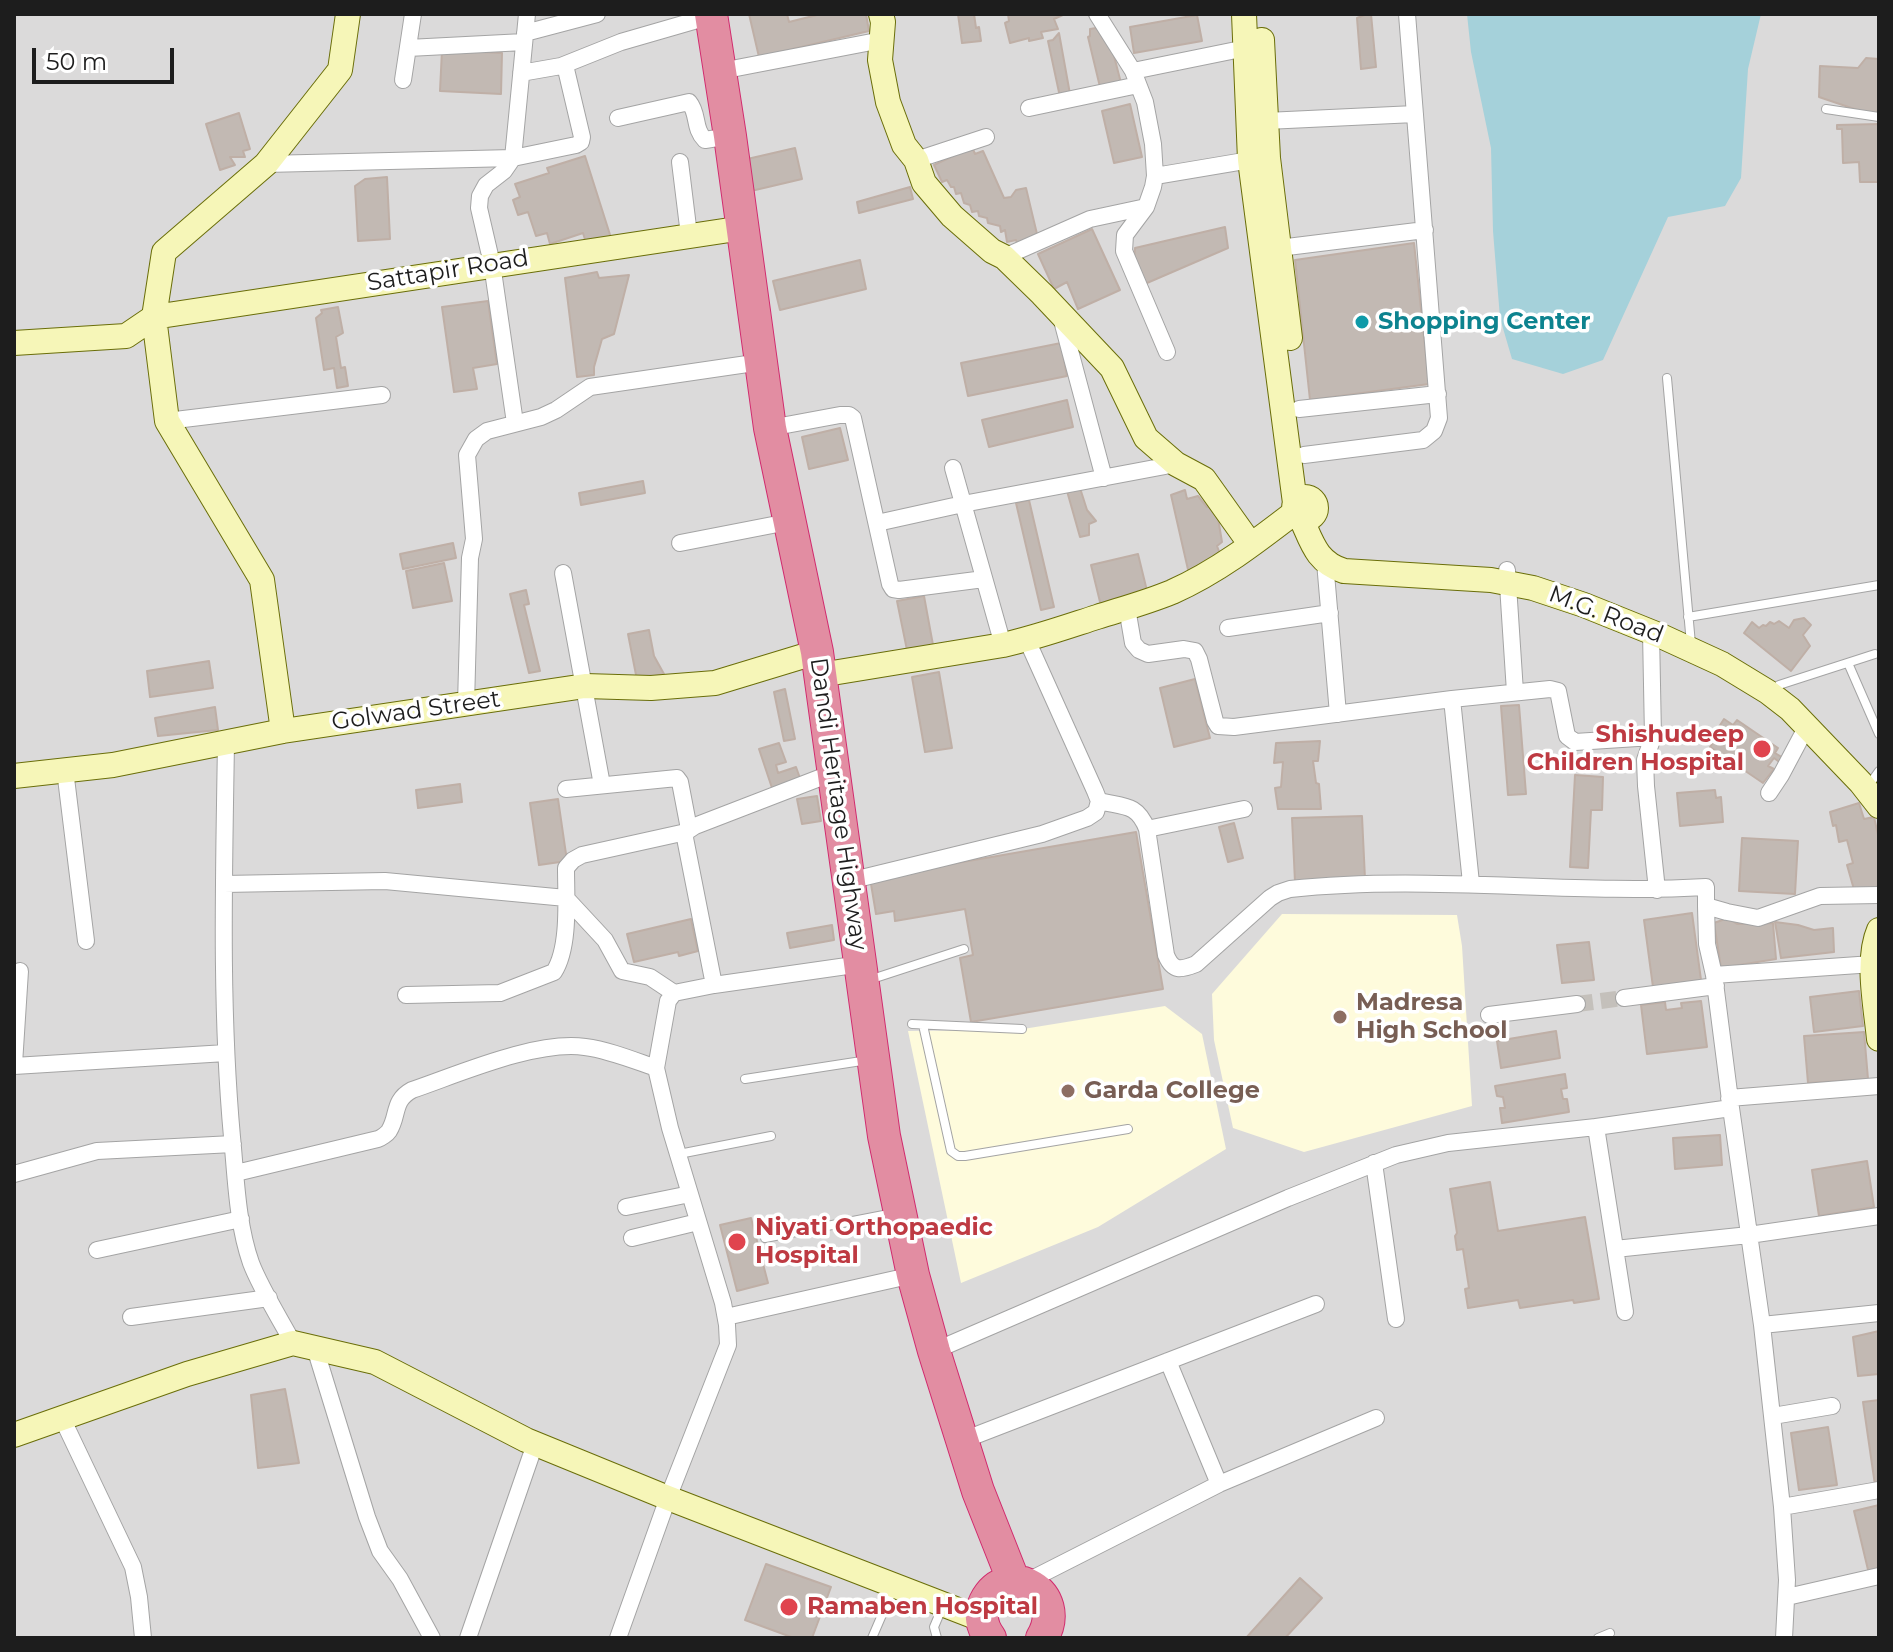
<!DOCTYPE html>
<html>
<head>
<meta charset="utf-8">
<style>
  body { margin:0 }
  #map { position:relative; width:1893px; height:1652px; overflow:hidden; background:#eee9e3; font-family:Montserrat,sans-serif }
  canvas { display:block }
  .frame { position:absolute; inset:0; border:16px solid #1d1d1d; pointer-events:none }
  .scale { position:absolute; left:32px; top:48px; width:142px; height:36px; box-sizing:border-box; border:4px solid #1d1d1d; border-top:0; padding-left:10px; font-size:24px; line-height:28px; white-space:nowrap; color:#1d1d1d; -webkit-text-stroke:6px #fff; paint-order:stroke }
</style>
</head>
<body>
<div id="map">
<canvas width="1893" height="1652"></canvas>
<div class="frame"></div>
<div class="scale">50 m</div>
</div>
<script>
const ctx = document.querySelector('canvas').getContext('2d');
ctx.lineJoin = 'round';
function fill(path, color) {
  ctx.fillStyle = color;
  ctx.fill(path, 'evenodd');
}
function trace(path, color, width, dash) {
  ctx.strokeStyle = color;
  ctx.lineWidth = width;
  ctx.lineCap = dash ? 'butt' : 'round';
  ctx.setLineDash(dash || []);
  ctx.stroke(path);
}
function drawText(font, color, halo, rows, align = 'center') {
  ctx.font = font + ' Montserrat,sans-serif';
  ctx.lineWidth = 7;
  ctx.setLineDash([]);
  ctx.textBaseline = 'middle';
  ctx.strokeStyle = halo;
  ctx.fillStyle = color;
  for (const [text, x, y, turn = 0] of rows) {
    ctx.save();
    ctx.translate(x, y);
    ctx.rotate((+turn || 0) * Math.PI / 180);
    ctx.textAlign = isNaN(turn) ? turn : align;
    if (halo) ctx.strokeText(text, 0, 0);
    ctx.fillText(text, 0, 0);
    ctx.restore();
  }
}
fill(new Path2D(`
  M14,14h1865v1624h-1865z`), '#dbdada');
fill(new Path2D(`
  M1282,914l175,1 5,31 10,160 -168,46 -71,-24 -19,-88 -2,-46z
  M1165,1006l37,28 24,115 -128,78 -137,56 -53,-252 109,-1z`), '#fefbdc');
fill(new Path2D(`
  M1467,14h294l-13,55 -7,109 -16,28 -57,11 -65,143 -40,14 -51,-15 -12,-41 -7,-87 -2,-83 -20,-96z`), '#a5d1da');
const building = new Path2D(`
  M749,14h38l2,8 32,-8h45l3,17 -110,26z
  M958,14h16l2,14 3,-1 2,14 -19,2z
  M1008,14h57l-11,5 4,10 -17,3 2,6 -14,3v-3l-19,5 -5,-20 4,-2z
  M1367,14h4l5,53 -15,2 -4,-51z
  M1197,15l5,26 -68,12 -4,-26z
  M1096,28l7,5 10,19 8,31 -21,4 -12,-50 2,-1v-7z
  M1059,33l11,61 -10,3 -12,-56 5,-1z
  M442,50l60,3 -1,41 -61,-3z
  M1866,58l13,1v49l-4,8 -56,-19 1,-31 38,2z
  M1130,104l12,53 -28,6 -12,-52z
  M239,113l11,36 -7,2 2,6h-15l5,8 -15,5 -14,-46z
  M1879,124v58h-19l-1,-20 -16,1 -1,-34h-5v-4z
  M972,147l3,7 8,-3 21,47 7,-1 5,-7 10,-2 11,46 -5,2 1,7 -15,3 -2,-6 -9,2 -2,-12 -4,2 -1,-6 -12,-3 -1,-5 -8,-2 -1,-5 -6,1 -2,-7 -6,-2 -3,-10 -5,1 -2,-7h-3l-4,-7 -5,2 -8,-17z
  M795,148l7,31 -51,12 -8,-31z
  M585,156l27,85 -24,8 -5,-16 -33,11 -3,-11 -11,3 -8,-24 -10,3 -5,-15 7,-3 -5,-13 34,-11 -2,-5z
  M387,177l3,62 -32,2 -3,-55 10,-7z
  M910,187l3,12 -54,14 -2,-11z
  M1225,227l3,21 -88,38 -6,-22 1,-16z
  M1092,229l28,61 -42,19 -11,-27 -13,7 -16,-35z
  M1414,243l15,141 -119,16 -15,-140z
  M860,260l6,29 -86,21 -7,-29z
  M597,272l2,6 30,-3 -15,59 -12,5 -8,28v8l-17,2 -12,-99z
  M488,301l9,63 -24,4 4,21 -23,3 -12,-85z
  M338,307l5,26 -7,4 5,31 4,-1 3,19 -11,2 -3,-20 -10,2 -8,-52 6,-5 -1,-3z
  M1061,343l6,33 -99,20 -7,-33z
  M1067,400l6,27 -84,20 -7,-27z
  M840,428l8,32 -39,9 -7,-32z
  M643,481l2,12 -64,12 -2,-12z
  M1080,488l7,22 9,11 -7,3v11l-9,2 -13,-46z
  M1185,490l2,9 11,-3 9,11 9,-1 6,36 -5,4 3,8 -31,20 -18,-79z
  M1029,500l25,107 -13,3 -25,-107z
  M453,543l3,15 -53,11 -3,-15z
  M1138,554l10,41 -47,11 -10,-41z
  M444,563l8,38 -39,7 -7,-37z
  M526,590l3,14 -5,1 16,66 -11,2 -19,-79z
  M924,596l9,49 -26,5 -10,-49z
  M1804,618l7,7 -8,10 7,11 -19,25 -47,-38 8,-11 7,6 4,-3 3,1 4,-4 4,2 5,-3 10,7 5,-8z
  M649,630l5,26 10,18 -27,6 -9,-46z
  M209,661l4,27 -63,9 -3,-26z
  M939,672l13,76 -27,4 -13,-75z
  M1195,679l15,59 -36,9 -14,-59z
  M785,689l10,50 -11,2 -10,-49z
  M1519,705l7,89 -18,1 -7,-89z
  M215,707l3,23 -60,6 -3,-18z
  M1724,719l9,6 4,-5 41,28 -3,5 10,6 -3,5 -8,-6 -6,8 6,3 -11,14 -53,-36 8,-11 -3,-3z
  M1320,741l-2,20h-5l3,22 3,1 2,25h-43l-3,-21 6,-1 2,-25 -9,1 2,-20z
  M779,743l7,19 -10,3 2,8 18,-6 5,14 -28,10 -14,-42z
  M1575,775l28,2 -1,33h-11l-3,58 -18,-1z
  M460,784l2,18 -44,6 -2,-18z
  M1715,790l1,8 5,-1 2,25 -43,4 -3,-33z
  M817,796l4,25 -19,3 -5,-25z
  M558,799l9,62 -28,4 -9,-62z
  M1859,803l5,16 10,-2 5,22v47l-24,7 -8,-28 6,-2 -6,-23 -8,2 -3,-17 -3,1 -3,-14z
  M1362,816l3,63 -70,3 -3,-64z
  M1234,823l9,35 -15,4 -9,-35z
  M1136,832l27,157 -192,33 -11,-64 13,-3 -8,-46 -70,12 -1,-10 -18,3 -6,-36z
  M1742,838l56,3 -3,53 -56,-3z
  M1692,913l9,67 -48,7 -9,-67z
  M1728,918l9,6 36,-1 3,36 -55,9 -7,-45z
  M691,919l7,32 -19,5 -1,-4 -44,10 -7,-28z
  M1775,922l23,3 16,5 19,-2 1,24 -53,6z
  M832,925l2,15 -44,8 -3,-15z
  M1589,942l5,38 -32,3 -5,-38z
  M1859,991l4,35 -49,6 -4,-35z
  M1701,1001l6,46 -60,7 -6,-49 24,-3 1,8 16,-2 -1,-5z
  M1556,1031l4,27 -59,10 -4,-27z
  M1864,1032l4,47 -60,4 -4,-47z
  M1565,1074l2,14 -6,1 2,10h4l2,13 -67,11 -2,-15h5l-2,-11 -6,-1 -2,-10z
  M1720,1135l2,30 -47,4 -2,-31z
  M1867,1161l7,46 -55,9 -7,-46z
  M1490,1182l8,49 87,-14 14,82 -25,4 -1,-3 -53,8 -2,-8 -50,8 -3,-19 4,-1 -6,-39 -6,1 -2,-14 2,-3 -7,-44z
  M751,1218l17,65 -31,8 -17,-66z
  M1879,1331v43l-21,2 -5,-39z
  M285,1389l14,74 -41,5 -7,-73z
  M1879,1400v85h-4l-12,-83z
  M1828,1427l9,58 -38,5 -8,-57z
  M1879,1505v66l-10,3 -15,-63z
  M766,1564l65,23 -19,51h-18l-49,-18z
  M1300,1578l22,20 -37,40h-39z`);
fill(building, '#c2b9b3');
trace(building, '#bfafa6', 2);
trace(new Path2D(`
  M1577,1004l47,-6`), '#c4c0bb', 16, [16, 8]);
const lane = new Path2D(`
  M1826,109l53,8
  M1667,378l24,266
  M1688,617l191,-32
  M1848,663l31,71
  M1779,685l96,-31
  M1869,785l10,-14
  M869,980l95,-31
  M912,1024l110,5
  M923,1025l28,126 7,5h7l163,-27
  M745,1079l123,-19
  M679,1154l92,-18
  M765,1238l129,-25
  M872,1638l22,-51
  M937,1638l-3,-11 8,-19
  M1598,1638l12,-5`);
const street = new Path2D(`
  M1097,14l36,57 12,31 8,42 2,32 -2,11 -7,20 -21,28 -1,16 43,101
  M525,33l72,-19
  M408,48l116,-6
  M721,71l161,-31
  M1133,71l113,-23
  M521,73l40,-7 60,-24 90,-26
  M403,80l10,-66
  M1029,108l109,-23
  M618,118l71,-16c10,12 4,26 16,38l25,-4
  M1266,121l149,-7
  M916,160l70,-23
  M680,162l9,73
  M266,164l247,-6 63,-13 5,-3 1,-5 -17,-72
  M1155,176l95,-16
  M1279,248l146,-18
  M1004,257l86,-38 56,-12
  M1061,317l43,161
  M1299,409l139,-15
  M167,421l215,-26
  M515,423l-23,-159 -13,-56 1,-12 6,-11 18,-14 9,-13 14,-144
  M770,428l70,-13h9l4,3 37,166 3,5 6,1 85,-11
  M1304,455l119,-15 11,-9 5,-13 -32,-404
  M953,468l50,177
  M877,523l86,-19 213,-40
  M680,543l108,-21
  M1325,562l13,152
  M1507,570l8,122
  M563,573l39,212
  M1127,608l6,35 6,7 9,4 36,-5 11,2 4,8 16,62 3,5 16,1 218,-28 98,-10 8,2 9,45 8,6 78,-5
  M1228,628l102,-15
  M1651,632l2,105 -8,23 1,26 11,104
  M1452,699l19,184
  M466,704l4,-146 4,-19 -7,-84 9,-16 11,-8 54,-14 15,-7 34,-23 171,-25
  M226,742c-2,132 -6,263 6,395 4,41 5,86 19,126 9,24 29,56 42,80
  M65,770l21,171
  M566,789l111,-11 3,4 9,47
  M1769,793l12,-18 26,-49
  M1099,801c24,6 38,2 48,28l19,126c7,17 15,15 30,9l74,-66 8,-5 12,-4c138,-15 278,6 416,-2v19
  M1147,829l97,-20
  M849,881l193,-47 45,-16 9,-6 3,-11 -4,-10 -68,-151
  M224,884l161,-3 181,17 39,42 17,31 28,6 24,16
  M1714,975l159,-11
  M714,985l-29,-147 1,-6 9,-6 140,-54
  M406,995l94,-2 54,-21c16,-25 12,-74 12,-104l7,-8 9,-5 104,-23
  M1624,998l92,-12
  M1489,1015l88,-11
  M14,1064l6,-93
  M14,1066l212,-13
  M1729,1098l150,-12
  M1596,1127l29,185
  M1374,1163l22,156
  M236,1173l142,-34c3,-1 9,-5 11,-8 10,-16 3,-30 23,-41 47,-16 124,-50 173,-43 24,3 48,13 71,21
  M14,1174l83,-23 136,-7
  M626,1207l64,-13
  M632,1238l66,-16
  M1615,1249l134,-14 130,-19
  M97,1250l144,-31
  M131,1317l138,-19
  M726,1317l187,-42
  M1762,1325l117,-12
  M315,1348l52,169 13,34 20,28 32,59
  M934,1351l354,-153 108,-43 52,-12 148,-16 135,-19
  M1168,1361l51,123
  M1773,1416l59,-10
  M62,1418l71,149 6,30 4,41
  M961,1441l355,-137
  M1782,1507l97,-17
  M1024,1583l195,-99 157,-66
  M1787,1597l92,-21
  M468,1638l67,-194
  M618,1638l50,-140 60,-153 -1,-20 -4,-22 -53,-175 -14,-60 12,-67 6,-8 40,-8 147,-21
  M1784,1638l3,-58 -5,-73 -20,-182 -31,-217 -17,-133 -7,-31 -1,-38 21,6 31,6 62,-22 59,-1`);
const secondary = new Path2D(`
  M881,14l2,8 -3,38 8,42 16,43 12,15 8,23 28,33 40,35 12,6 38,37 70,74 34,70 30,26 28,15 47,66
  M1244,14l6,146 45,343
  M1262,40l6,118 22,180
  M14,343l112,-7 28,-19 589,-89
  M1294 508a11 11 0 1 1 22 0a11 11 0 1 1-22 0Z
  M1301,518c11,24 15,44 43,53l147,9 42,8 51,17 77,31 61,28 46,28 22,17 71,74 18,23
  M820,675l183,-30c32,-7 63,-18 94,-28 25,-8 51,-15 75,-25 45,-20 84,-50 123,-80
  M283,731l-21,-151 -95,-159 -13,-104 10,-65 102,-88 74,-94 8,-56
  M14,776l99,-11 170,-34 302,-45 66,2 64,-5 102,-31
  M1879,930c-13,30 -3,77 0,109
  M14,1435l173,-61 106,-31 82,19 151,78 142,58 313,121`);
const highway = new Path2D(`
  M711,14l19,122 40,292 47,224 67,484 29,139 21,76 44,140 36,91
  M990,1638c-8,-11 -11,-24 -5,-36 22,-44 84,-9 57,36`);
trace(lane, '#a4a4a4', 10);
trace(street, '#a4a4a4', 18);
trace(secondary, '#6a6e09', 26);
trace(highway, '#d12b6e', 34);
trace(lane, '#fff', 8);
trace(street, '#fff', 16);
trace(secondary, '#f6f6b8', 24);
trace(highway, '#e28da2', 32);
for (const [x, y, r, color] of [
  [1362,322,8,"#0f9aa8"],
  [1762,749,10,"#e0444e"],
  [1340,1017,8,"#8d6e63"],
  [1068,1091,8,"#8d6e63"],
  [737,1242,10,"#e0444e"],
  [789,1607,10,"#e0444e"]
]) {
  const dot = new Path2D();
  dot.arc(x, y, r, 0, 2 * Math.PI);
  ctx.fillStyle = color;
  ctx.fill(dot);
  trace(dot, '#fff', 3);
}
drawText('24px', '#1d1d1d', '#fff', [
  ["Sattapir Road",448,271,-9],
  ["M.G. Road",1606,615,21],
  ["Golwad Street",416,711,-8],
  ["Dandi Heritage Highway",838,804,82]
]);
drawText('bold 24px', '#0d838f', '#fff', [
  ["Shopping Center",1378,322]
], 'left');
drawText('bold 24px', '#be3a42', '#fff', [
  ["Shishudeep",1744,735,"right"],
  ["Children Hospital",1744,763,"right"],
  ["Niyati Orthopaedic",755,1228],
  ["Hospital",755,1256],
  ["Ramaben Hospital",807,1607]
], 'left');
drawText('bold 24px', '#785e54', '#fff', [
  ["Madresa",1356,1003],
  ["High School",1356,1031],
  ["Garda College",1084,1091]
], 'left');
</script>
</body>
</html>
